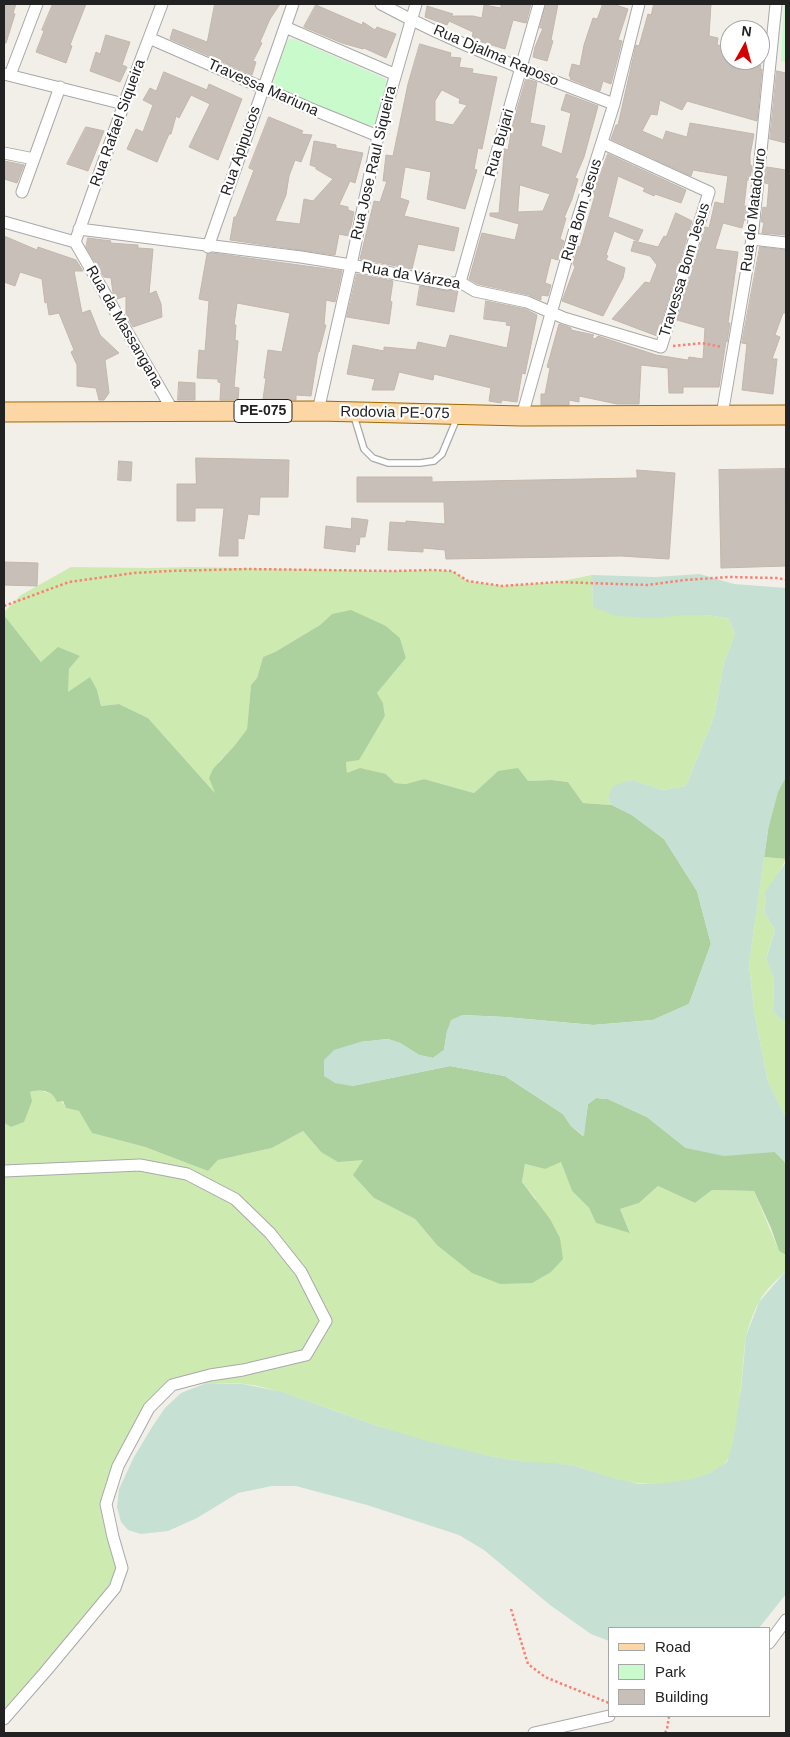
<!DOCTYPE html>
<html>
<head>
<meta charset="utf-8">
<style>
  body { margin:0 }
  #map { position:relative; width:790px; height:1737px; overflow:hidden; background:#f2efe9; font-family:Arial,sans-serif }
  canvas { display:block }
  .frame { position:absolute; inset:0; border:5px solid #222; pointer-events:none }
  .legend { position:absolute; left:608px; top:1627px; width:162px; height:90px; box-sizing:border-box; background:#fff; border:1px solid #a7a7a7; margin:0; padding:6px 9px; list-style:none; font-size:15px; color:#222 }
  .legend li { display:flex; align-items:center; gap:10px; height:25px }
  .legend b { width:25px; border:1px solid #a7a7a7 }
  .north { position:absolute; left:720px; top:20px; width:50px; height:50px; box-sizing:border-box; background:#fff; border:1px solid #a7a7a7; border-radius:50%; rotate:7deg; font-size:14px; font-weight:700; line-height:20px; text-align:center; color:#222 }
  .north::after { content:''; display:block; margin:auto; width:18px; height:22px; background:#d40000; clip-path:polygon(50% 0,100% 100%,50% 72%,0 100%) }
</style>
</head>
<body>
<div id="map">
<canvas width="790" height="1737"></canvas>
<div class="frame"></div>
<ul class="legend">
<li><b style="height:6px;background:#fcd6a4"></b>Road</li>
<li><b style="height:14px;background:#c8facc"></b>Park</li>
<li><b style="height:14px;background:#c7bfb8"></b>Building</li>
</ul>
<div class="north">N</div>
</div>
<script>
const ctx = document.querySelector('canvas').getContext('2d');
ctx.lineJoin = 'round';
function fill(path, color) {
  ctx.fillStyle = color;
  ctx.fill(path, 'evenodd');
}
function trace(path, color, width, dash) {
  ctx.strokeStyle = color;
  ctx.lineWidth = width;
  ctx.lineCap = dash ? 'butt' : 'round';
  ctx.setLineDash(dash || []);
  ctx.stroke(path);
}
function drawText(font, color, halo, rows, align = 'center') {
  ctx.font = font + ' Arial,sans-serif';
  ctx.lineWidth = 4.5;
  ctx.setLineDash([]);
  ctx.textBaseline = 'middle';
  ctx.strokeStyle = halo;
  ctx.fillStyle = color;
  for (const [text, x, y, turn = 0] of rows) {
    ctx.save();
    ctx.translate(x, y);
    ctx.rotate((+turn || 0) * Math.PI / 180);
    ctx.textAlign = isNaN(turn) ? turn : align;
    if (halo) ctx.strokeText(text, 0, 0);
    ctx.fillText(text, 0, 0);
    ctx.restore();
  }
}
fill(new Path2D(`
  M71,567l82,1 36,-1 205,4 39,-1 19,1 16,10 34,5 55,-4 35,-7 1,31 93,9h23l20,4 6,15 -11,29 -10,54 -28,69 -23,4 -32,-10 -23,18 4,7 -29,-2 -15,-21 -16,-2 -24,1 -30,-10 -24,22 -50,-14 -18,5 -11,-1 -9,-9 -39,-1 -1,-11 30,-32 9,-14 -2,-13 -6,-10 29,-35 -6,-20 -14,-12 -54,-12 -12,11 -45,27 -12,5 -6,21 -6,7 -4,44 -12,16 -16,17 -3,32 -68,-76 -29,-14 -18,2 -4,-16 -30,2 2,-23 11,-13 -38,7 -38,-48v-3l17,-17z
  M764,857l22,2 -20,39 -2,14 11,18 -9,28 8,20 -1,33 7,8 6,3v96l-18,-36 -14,-71 -5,-47z
  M39,1090c11,3 22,7 27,18l13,3 14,22 52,14 63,24 10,-11 54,-12 31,-17 18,21 43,8 10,38 41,21 22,26 99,-46 -14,-17 3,-18 20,5 16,-8 11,30 17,17 7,15 34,9 -10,-23 19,-6 19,-17 37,17 17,-13 42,1 25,60 7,4v16c-9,9 -21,19 -27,31 -5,8 -11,26 -13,35 -4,22 -7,115 -21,126 -25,23 -77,24 -108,17 -15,-4 -29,-11 -43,-14 -17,-3 -33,-2 -49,-4 -34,-5 -68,-12 -100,-21 -39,-11 -76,-26 -115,-39 -21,-7 -42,-15 -65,-18 -13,-1 -28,0 -41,0l6,-8 -38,9 -23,23 -43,95 16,65 -7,20 -111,131v-596l7,4 19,-35z`), '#cdebb0');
fill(new Path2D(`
  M786,606v253l-22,-2 4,-27z
  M351,610l35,16 14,12 6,20 -29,35 6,10 2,13 -26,44 -13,2 1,11 13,-5 26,6 9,9 11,1 18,-5 50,14 24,-22 20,-3 10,13 24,-1 16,2 15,21 29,2 20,10 32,24 33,52 14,53 -22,60 -36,16 -60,5 -88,-8 -43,-2 -15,16 -3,19 -11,8 -14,-3 -19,-12 -12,-4 -28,3 -8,44 98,-20 55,10 58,38 8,12 12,10 5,-32 8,-6 12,1 39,18 39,31 89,4 9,9 2,5v89l-7,-4 -8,-23 -17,-37 -42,-1 -17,13 -37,-17 -19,17 -19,6 10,24 -34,-10 -7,-15 -17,-17 -11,-29 -16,7 -20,-5 -3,18 28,37 10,19 3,21 -12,13 -19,11 -32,1 -28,-11 -35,-28 -22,-26 -41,-21 -21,-23 10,-15 -25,2 -17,-10 -18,-21 -31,17 -54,12 -10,11 -63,-24 -53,-14 -13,-22 -13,-3 -3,-7 -6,1c-5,-12 -16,-13 -27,-10l2,9 -8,21 -13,5 -7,-4v-508l37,47 17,-15 22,9 -11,13 -1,23 22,-15 7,13 4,16 18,-2 29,14 67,75 -6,-15 4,-9 22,-24 12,-16 4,-44 6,-7 6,-21 12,-5 45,-27 12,-11z`), '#add19e');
fill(new Path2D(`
  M700,574l34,10 52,4v189l-8,15 -10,38 -19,134 5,47 14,71 18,36v48l-2,-5 -9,-9 -51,4 -38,-8 -39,-31 -39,-18 -12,-1 -8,6 -4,32 -13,-10 -8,-12 -58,-38 -55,-10 -98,20 -17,-3 -11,-7v-16l10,-10 26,-8 28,-3 12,4 19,12 14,3 11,-8 3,-19 4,-11 11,-5 43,2 88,8 60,-5 36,-16 22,-60 -14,-53 -33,-52 -32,-24 -20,-10 -4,-7 5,-12 19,-6 31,10 23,-4 28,-69 10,-54 11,-29 -6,-15 -20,-4h-23l-33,3 -37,-2 -23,-9 -1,-32 63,2z
  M786,862v160l-6,-3 -7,-8 1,-33 -8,-19 9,-29 -11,-18 2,-14 -1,-6z
  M786,1271v323l-27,34h-150v13l-18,-7 -41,-29 -66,-55 -25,-15 -92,-30 -71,-19h-24l-34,7 -41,25 -29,13 -27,3 -13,-4 -7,-8 -4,-15 2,-18 15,-32 18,-30 13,-19 16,-15 23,-9h39l39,8 96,34 49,15 67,16 32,5 27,1 22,3 41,13 23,5 27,-1 26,-4 18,-6 17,-11 6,-20 8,-53 5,-53 13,-34z`), '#c6e0d4');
fill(new Path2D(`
  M784,4h2v58l-5,-1z
  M290,39h5l91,40 1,5 -11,40 -8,3 -93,-40 -2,-3 1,-4 12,-37z`), '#c8facc');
const building = new Path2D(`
  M4,4h12l-3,9 2,1 -9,29h-2z
  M53,4h33l-16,41 2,1 -6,17 -30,-11 8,-21 -2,-1z
  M215,4h65l-10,15 -10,23 2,1 -9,18 3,1 -4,13 -82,-36 3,-10 34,13z
  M501,4h30l-5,19 -13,-3 -8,29 -33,-10 1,-7 -24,-11 -2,4 -22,-8 2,-11 26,8 -2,2h22l9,2 2,-13 17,3z
  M546,4h12l-7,36 2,1 -6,20 -14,-4 2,-10 8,-19h-3z
  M603,4h10l15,5 -10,31 4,1 -11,43 -8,-3 -3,10 -30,-12 1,-2 -2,-1 3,-12 8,2 4,-21 9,-27 4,1z
  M654,4h57l-2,32 9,2 -1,7 13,2v13l31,5 -1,4h2l-5,52 -70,-20 -5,9 -22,-10 -3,15 -6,-1 -9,17 21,9 3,-9 21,6 3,-14 64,11 -4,21v10l2,1 -2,14h-3l-3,26h4l-2,14h-2l-2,8 -19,-5 -8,26 23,3 -10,71h2l-3,19 -1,-1 -7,46h-36v6h-14l-1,-25 -27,-3 -2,39h-22l-38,-8v6l-10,-2v5h-28v-11h4l5,-26 -3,-1 12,-43 12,4v2l23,5 -2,2 3,2 3,-3 58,19 32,5 1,-3 14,2 2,-31 -28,-8 29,-93 3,1 6,-26 9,2 4,-28 -35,-6 -2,6 -80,-37 5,-14h2l18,-80 3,1 9,-32 3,1z
  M316,5l46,20 1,-3 12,8 2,-3 19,7 -10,24 -22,-10 -1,1 -21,-6 -38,-16z
  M106,35l24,7 -8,23 5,2 -7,15 -30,-11 6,-19 4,2z
  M420,44l31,9 -1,4 11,1 -2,9 14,2 -1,4 25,4 -15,72 -4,-1 -4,21 3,1 -12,39 -38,-10 4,-27 -26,-5 -5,31 9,3 -5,15 55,12 -5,23 -36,-7 -6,25 -52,-10 14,-58 6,1 7,-21h-4l3,-26 7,1 15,-72zM442,90l18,9 -1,4 8,2 -14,20 -18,-4v-20z
  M777,71l9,2v70l-16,-4z
  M164,72l43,18 2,-6 33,15 -24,61 -29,-13 21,-43 -19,-9 -12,23 -3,-2 -5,18h-2l-12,28 -30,-13 9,-20 7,3 10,-27 -10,-5 7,-12 6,3z
  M526,79l11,3 -7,41 15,3 -4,20 21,8 9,-41 -10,-3 5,-16 32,12 -14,51 -9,21 3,1 -6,20 -8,19h2l-6,21 4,2 -6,19 -7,-2 -6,25 6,2 -3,11 -7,-1v5l-12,-5 -51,-11 -9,-5 13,-46 33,7 4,-16 -29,-8v-3h9l5,-58 1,-6 3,1 4,-23zM520,185l30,9 -7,17 -25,1z
  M269,117l34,14 -2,3 11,1 -11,27 -6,-2 -6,16 -3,19 -11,26 25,3 4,-25 9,2 20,-22 -17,-10v-2l-6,-2 4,-24 22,4v3l27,5 -8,30 -5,-2 -11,24 9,2v3l6,2 -5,24 -10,-2 -4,21 -105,-15 4,-23h2l18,-47 -5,-2z
  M86,127l18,4 -16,40 -21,-7z
  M608,154l78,36 -5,13 -26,-9 -1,2 -11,-5 2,-3 -27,-12 -10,41 35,13 -5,11 -24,-10 -8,24 2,1 -2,4 19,8 -2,10 -20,38 -41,-15 13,-34 -2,-3 5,-18 2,1 15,-52 -2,-1z
  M4,161l20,4 -7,18 -13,-4z
  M767,167l19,3v65l-24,-2 2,-11h-3l2,-15 4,1 2,-24 -4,-1z
  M676,213l16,8 -35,115 -45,-17 33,-37 5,1 7,-18 -7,-9 -19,-5 3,-10 24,6 6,-11 2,1z
  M4,236l33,14 1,-3 38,13 7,11h-9l8,42 8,-3 10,25 19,18 -14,7 4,33 -5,7h-5l-3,-12 -19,-2v-21l-6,-13 3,-2 -15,-37 -10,2 -2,-13 -2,1 -3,-24 -22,-7 -5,14 -11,-4z
  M88,238l23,3 -1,2 28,2v3l15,1 -4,45 7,-3 5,13 1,13 -29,10 -7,-13v-18l-9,3 -4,-6 -2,-15 -7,-1 -18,-30z
  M760,247l26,3v63h-3l-8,22 5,2 -8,22h5l-4,35 -31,-4 5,-46 -5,-1z
  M212,253l130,18 -7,31 -9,-2 -2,25h2l-7,27h-1l-7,44 -15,-1v5l-33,-1 3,-21h-2l4,-28 14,2 8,-39 -53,-10 -3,22h2l-1,15 3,1 -4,46 5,1 -1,12h-18l1,-17 -3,-1v-3l-21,-1 2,-28 6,1 4,-50 -10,-2 8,-45z
  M357,274l36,7 -3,20 2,1 -3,22 -42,-7z
  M420,286l26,5 12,-1 -4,22 -37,-7z
  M486,301l39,8 12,6 -12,59 -3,-1 -5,29 -15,-2 -1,3 -12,-2 2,-13 -57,-14 -1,6 -34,-8 -5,18h-22l3,-11 -28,-5 6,-29 31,6v-4l32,3 2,-8 28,6 4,-13 57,13 4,-22 -5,-1 1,-3 -23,-3z
  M179,382l16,1v17h-17z
  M196,458l93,2 -1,37h-28l-1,18 -11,-1 -4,25 -6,-1v18h-19l5,-48h-29v13h-18v-37h19z
  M119,461l13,1 -1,19 -13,-1z
  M785,469l1,97 -65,2 -2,-98z
  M637,470l38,3 -6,86 -48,-3 -175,3 -1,-9 -22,-2v4l-35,-2 2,-28 16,1v-2l39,3 -1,-22h-87v-25h75v5l205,-4z
  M352,518l16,2 -3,17h-5l-1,8 -3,-1 -1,8 -31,-4 2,-22 25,3z
  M4,562l34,1 -1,23 -33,-1z`);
fill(building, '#c7bfb8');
trace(building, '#c4b6ab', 1);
const service = new Path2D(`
  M354,416l10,33 9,9 15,5h32l14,-2 8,-7 15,-36`);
const minor = new Path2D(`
  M381,4c74,40 154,70 233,100
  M285,27l109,47
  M149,38l160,70 69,28
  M4,74l120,30
  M10,75l27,-71
  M4,153l30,6
  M22,192l38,-105
  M4,222l71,20
  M79,229l222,28 50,8 96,19 13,-2 15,9 52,11 37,16 97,29 48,-155 -107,-49
  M752,239l34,4
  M75,242l49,-138 38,-100
  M75,242l98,169
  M208,247l85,-243
  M460,282l79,-278
  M318,411l33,-146 27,-129 38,-132
  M722,415l30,-176 24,-235
  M522,416l56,-198 36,-114 25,-100
  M4,1171l136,-6 47,9 48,25 35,34 31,39 25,49 -20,34 -63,15 -33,5 -38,10 -23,23 -31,58 -12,38 7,33 9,31 -7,20 -69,83 -42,48
  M769,1643l17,-23
  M534,1733l75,-17`);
const primary = new Path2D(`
  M4,412l314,-1 204,5 264,-1`);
trace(service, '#a9a9a9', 8);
trace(minor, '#a9a9a9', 13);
trace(primary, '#a06b00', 21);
trace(new Path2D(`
  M673,346l29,-3 20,4
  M4,606l65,-24 65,-9 35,-2 78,-2 147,2 39,-1 19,1 16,10 34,5 55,-4 90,3 38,-5 44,-3 49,1 8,2
  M511,1609l17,55 17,13 64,26
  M665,1733l2,-4 2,-13`), '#fa8072', 2.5, [2.5, 2.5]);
trace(service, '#fff', 5.5);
trace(minor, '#fff', 11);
trace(primary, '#fcd6a4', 19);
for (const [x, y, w] of [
  [263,411,58]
]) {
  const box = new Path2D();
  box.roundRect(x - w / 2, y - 11.5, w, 23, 4);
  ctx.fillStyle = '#fff';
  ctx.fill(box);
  trace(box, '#222', 1);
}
drawText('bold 14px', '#222', null, [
  ["PE-075",263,411]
]);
drawText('15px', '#222', '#fff', [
  ["Rua Djalma Raposo",496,56,23],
  ["Travessa Mariuna",263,88,24],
  ["Rua Rafael Siqueira",118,123,-70],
  ["Rua Bujari",500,143,-74],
  ["Rua Apipucos",241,151,-71],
  ["Rua Jose Raul Siqueira",374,163,-77],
  ["Rua Bom Jesus",582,210,-73],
  ["Rua do Matadouro",754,210,-83],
  ["Travessa Bom Jesus",685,270,-73],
  ["Rua da Várzea",411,276,10],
  ["Rua da Massangana",124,327,60],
  ["Rodovia PE-075",395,413,1]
]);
</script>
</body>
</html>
